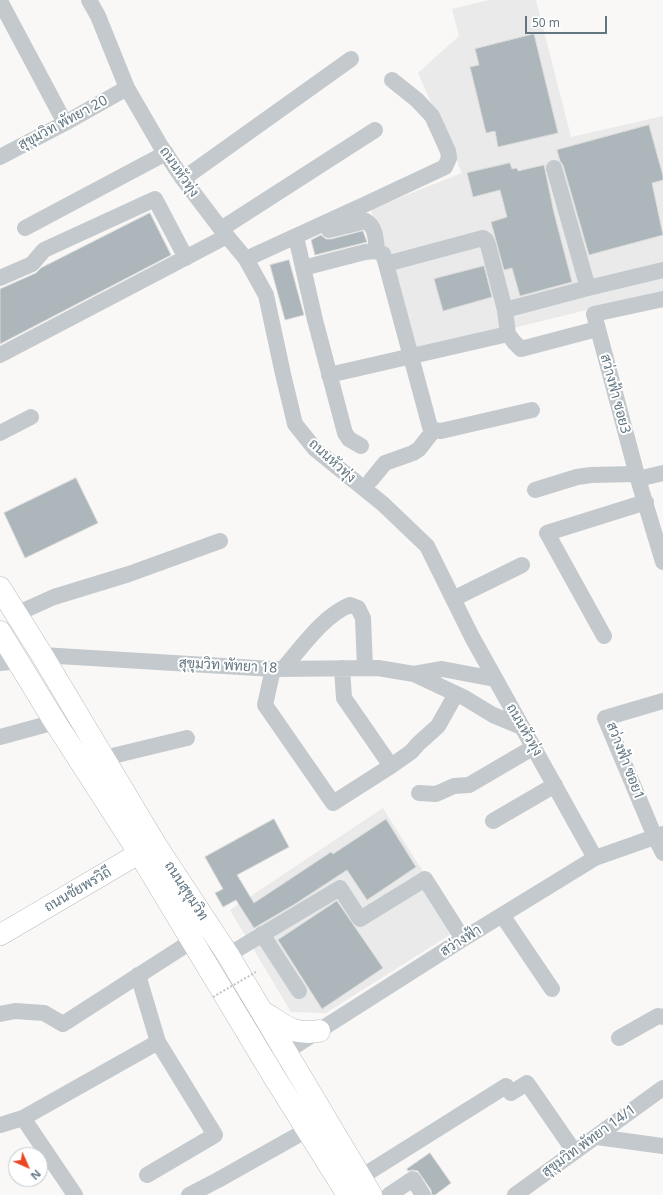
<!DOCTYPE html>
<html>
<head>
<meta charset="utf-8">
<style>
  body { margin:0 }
  #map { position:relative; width:663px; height:1195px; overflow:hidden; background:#f9f8f6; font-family:"Noto Sans",sans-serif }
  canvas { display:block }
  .north { position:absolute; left:8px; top:1147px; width:40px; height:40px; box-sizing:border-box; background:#fff; border:1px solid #c0c8cd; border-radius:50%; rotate:135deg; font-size:11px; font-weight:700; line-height:16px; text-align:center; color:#627682 }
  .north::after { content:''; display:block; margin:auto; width:14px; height:18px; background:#eb4623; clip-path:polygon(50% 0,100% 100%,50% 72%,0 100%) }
  .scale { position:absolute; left:525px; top:16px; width:82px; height:18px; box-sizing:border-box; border:2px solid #627682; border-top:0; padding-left:5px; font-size:12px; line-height:14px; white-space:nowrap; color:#627682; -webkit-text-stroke:3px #fff; paint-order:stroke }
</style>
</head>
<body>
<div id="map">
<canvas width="663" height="1195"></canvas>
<div class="north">N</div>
<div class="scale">50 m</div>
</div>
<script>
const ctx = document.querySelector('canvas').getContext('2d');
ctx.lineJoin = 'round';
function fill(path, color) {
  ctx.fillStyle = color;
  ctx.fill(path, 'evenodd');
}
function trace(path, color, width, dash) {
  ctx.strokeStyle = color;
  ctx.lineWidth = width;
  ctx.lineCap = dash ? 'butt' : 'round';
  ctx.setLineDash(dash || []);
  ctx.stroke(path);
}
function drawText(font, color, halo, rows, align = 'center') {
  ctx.font = font + ' "Noto Sans",Sarabun,sans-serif';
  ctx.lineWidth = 4;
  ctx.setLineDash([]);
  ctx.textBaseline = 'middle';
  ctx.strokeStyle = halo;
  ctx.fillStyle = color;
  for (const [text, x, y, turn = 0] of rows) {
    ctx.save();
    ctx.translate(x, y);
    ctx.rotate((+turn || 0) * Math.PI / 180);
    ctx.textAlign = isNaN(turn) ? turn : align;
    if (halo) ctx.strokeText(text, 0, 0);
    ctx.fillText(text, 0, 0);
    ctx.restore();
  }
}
fill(new Path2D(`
  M489,0h47l35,137 92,-21v175l-250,62 -42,-144 91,-36 -44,-100 41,-37 -7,-27z
  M383,808l76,121 -133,84 -35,-1 -61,-102z`), '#e9eae9');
const building = new Path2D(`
  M534,34l24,99 -60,14 -3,-16 -9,2 -16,-66 9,-2 -4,-16z
  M649,125l14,51v4l-11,3 11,52 -74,20 -26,-90 -3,-4 -3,-11z
  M510,163l2,6 5,-1 1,3 26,-6 10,48 18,69 -52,14 -8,-28 -8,2 -13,-48 16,-5 -7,-27 -27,7 -6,-24z
  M150,213l21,42 -171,89v-55l36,-16 5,-5z
  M363,231l4,11 -52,13 -4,-15 10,-5 5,4h5z
  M289,260l15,55 -19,5 -15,-55z
  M484,266l8,31 -49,14 -9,-32z
  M76,478l22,45 -73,35 -21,-45z
  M274,819l15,28 -52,28 17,28 77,-51 2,2 53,-35 30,48 -49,33 -20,-30 -52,34 -41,24 -18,-28 -13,7 -8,-14 8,-4 -18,-32z
  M337,901l46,67 -61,41 -44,-69z
  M430,1153l21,30 -16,12h-3l-1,-5 -13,-19 -5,-1 -5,1 -1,-2z`);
fill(building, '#acb6bb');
trace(building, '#dadad8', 1);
const major = new Path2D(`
  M0,935l155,-91`);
const highway = new Path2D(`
  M0,588l42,67 113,189 73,111 143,240
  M0,632l55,90 85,132 133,221 75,120
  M266,1014c20,13 28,21 53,17`);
trace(major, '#b7bcc0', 22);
trace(highway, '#b8bdbf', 23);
trace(new Path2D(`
  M89,0l9,16 29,72 33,57 23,34 38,50 25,30 20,36 17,79 12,50 20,25 68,55 44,42 45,91 123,221
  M0,1l65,122
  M0,157l65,-34 62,-35
  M554,168l34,120 75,-18
  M183,179l168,-120
  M25,228l141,-75
  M221,229l154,-99
  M329,230l37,-9c10,6 10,20 11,30
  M296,237l19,83 30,113 4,6 12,7
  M246,259l120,-55 79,-37 4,-9 -1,-7 -16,-35 -15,-16 -25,-20
  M386,264l44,163 4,3 7,1 91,-21
  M303,268l62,-16 10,-1 8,3 3,10 97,-26 3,2 2,5 17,65 3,24 6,8 7,7 76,-20
  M0,278l32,-14 12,-14 111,-51 31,59
  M663,299l-69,15 44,165 25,83
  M505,310l83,-22
  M0,355l227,-119
  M329,375l179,-41
  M0,433l31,-16
  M638,479l25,-6
  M371,480l14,-17 28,-10 6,-4 15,-19
  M535,490l42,-13 14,-2 45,-1
  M453,599l69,-34
  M16,614l38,-17 75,-23 91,-33
  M604,636l-57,-103 99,-31
  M42,655l231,14 105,-1 36,6 51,24 28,17 29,12
  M0,663l18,-2
  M273,669l-8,36 68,98 58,-37 -47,-68 -2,-30
  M283,669c18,-21 41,-54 67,-64l8,3 5,10 2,50
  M414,674l28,-5 53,10
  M663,701l-58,17 50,119 8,16
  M0,737l55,-15
  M104,758l83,-20
  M391,766l20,-14 7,-8 20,-18 18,-32
  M419,793l17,1 18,-8 15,-1 65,-38
  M493,821l62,-36
  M502,915l50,74
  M262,934l37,57
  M228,955l112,-67 20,31 65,-40 38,60
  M138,975l20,67
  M0,1014l15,-3 29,2 19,11 129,-83
  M619,1038l39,-22 5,1
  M276,1058l187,-119 132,-81 68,-24
  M23,1118l52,77
  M0,1125l23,-7 135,-76 57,93 -68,40
  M597,1137l66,9
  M361,1177l145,-91 5,7 16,-10 47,68
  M189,1195l29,-15 89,-50
  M389,1195l24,-16 10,16
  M515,1195l148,-107`), '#c3c9cc', 16);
trace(major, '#fff', 21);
trace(highway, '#fff', 22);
trace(new Path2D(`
  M213,997l43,-25`), '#bfc2c4', 2, [2, 2]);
drawText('14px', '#627682', '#fff', [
  ["สุขุมวิท พัทยา 20",63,123,-28],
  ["ถนนหัวทุ่ง",179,172,55],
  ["สว่างฟ้า ซอย3",615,394,75],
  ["ถนนหัวทุ่ง",332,461,42],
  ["สุขุมวิท พัทยา 18",228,666,3],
  ["ถนนหัวทุ่ง",524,730,60],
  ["สว่างฟ้า ซอย1",625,761,69],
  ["ถนนชัยพรวิถี",78,890,-30],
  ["ถนนสุขุมวิท",186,891,57],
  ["สว่างฟ้า",461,941,-32],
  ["สุขุมวิท พัทยา 14/1",589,1141,-36]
]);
</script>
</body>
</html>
